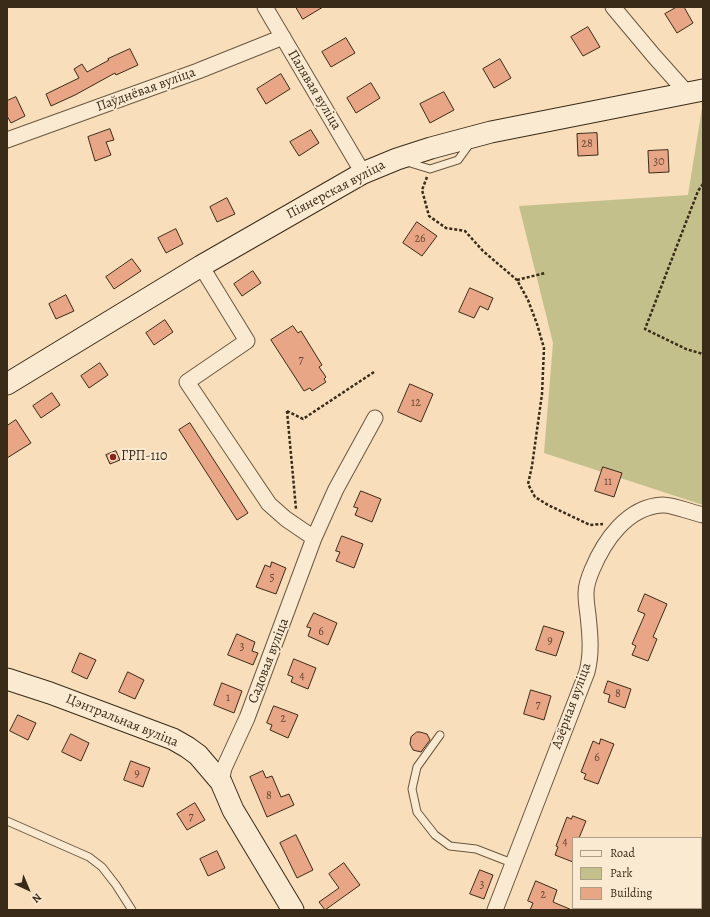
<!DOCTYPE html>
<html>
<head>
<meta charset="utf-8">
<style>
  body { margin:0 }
  #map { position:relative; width:710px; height:917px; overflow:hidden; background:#f8deba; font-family:Alegreya,serif }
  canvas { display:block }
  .frame { position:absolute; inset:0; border:8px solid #3a2b18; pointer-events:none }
  .legend { position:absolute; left:572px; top:837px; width:130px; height:72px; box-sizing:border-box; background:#faead2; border:1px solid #ad9e88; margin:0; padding:5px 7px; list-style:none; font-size:12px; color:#3a2b18 }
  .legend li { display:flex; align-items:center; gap:8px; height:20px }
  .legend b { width:20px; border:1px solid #ad9e88 }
  .north { position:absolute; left:8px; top:869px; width:40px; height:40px; -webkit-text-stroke:3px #faead2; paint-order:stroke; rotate:136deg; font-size:11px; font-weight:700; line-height:16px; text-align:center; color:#3a2b18 }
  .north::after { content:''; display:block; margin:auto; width:14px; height:18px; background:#3a2b18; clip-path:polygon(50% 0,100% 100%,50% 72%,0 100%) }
</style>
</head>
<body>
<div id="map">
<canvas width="710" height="917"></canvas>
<div class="frame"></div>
<ul class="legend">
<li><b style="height:5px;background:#faead2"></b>Road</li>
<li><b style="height:11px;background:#c3c08b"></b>Park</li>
<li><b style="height:11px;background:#e8a686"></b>Building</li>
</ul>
<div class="north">N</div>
</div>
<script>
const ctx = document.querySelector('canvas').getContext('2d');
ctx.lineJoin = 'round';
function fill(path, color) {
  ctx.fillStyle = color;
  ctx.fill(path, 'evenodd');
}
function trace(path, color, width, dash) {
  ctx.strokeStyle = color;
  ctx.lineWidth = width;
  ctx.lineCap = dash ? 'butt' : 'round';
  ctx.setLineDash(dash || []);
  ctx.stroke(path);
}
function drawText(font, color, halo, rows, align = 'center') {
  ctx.font = font + ' Alegreya,serif';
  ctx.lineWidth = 3.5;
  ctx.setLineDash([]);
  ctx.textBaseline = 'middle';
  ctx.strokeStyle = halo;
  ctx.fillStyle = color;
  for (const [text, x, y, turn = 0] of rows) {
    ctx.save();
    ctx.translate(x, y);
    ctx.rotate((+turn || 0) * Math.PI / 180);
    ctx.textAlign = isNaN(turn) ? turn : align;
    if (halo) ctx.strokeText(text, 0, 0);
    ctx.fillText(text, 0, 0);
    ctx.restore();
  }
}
fill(new Path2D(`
  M703,102v403l-159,-52 9,-110 -34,-137 169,-11z`), '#c3c08b');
const building = new Path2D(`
  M296,7h27l-20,12z
  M677,7h7l9,16 -16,10 -12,-19z
  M588,27l12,20 -17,9 -12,-19z
  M346,38l9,15 -24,14 -9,-15z
  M130,49l8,16 -22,10 -1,-2 -40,22 -24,11 -5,-12 33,-16 -5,-9 8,-5 5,8 22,-12 -1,-1z
  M500,59l11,19 -17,10 -11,-19z
  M281,74l9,15 -24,15 -9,-15z
  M371,83l9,15 -24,15 -9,-15z
  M444,92l10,18 -24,13 -10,-19z
  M16,97l9,19 -14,7 -4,-7v-15z
  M110,129l4,11 -8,2 5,13 -16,6 -7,-24z
  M311,130l8,13 -20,13 -9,-14z
  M597,133l1,22 -20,1 -1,-22z
  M668,150l1,22 -20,1 -1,-22z
  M227,198l8,16 -18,8 -7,-15z
  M417,222l20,14 -15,20 -19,-13z
  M176,229l7,15 -17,9 -8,-15z
  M132,259l9,12 -27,18 -8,-12z
  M253,271l8,12 -19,13 -8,-12z
  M470,288l23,10 -5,12 -8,-4 -6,12 -15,-6z
  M66,295l8,16 -18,8 -7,-15z
  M165,320l8,12 -19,13 -8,-12z
  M293,326l5,7 3,-2 21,34 -3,2 7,10 -2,2 2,3 -14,9 -2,-3 -6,3 -33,-51z
  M100,363l8,12 -19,13 -8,-12z
  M410,384l23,10 -12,28 -23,-10z
  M52,393l8,12 -19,13 -8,-12z
  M16,420l15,23 -24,15v-32z
  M190,423l58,90 -11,7 -58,-90z
  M116,451l4,9 -10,4 -4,-9z
  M603,467l19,6 -8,24 -19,-6z
  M361,491l20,8 -9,23 -17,-7 3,-7 -4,-1z
  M342,536l21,8 -9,24 -18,-7 4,-9 -4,-1z
  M272,562l14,6 -10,26 -20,-7 9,-22 5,2z
  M645,594l22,10 -14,33 4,2 -9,22 -16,-6 4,-9 -4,-2 13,-30 -7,-3z
  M314,613l23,10 -9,22 -20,-9 3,-8 -4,-1z
  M544,626l20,6 -8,24 -20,-6z
  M237,634l18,8 -3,9 6,2 -5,12 -25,-10z
  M80,653l16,7 -9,19 -15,-7z
  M294,659l22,9 -8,21 -17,-7 2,-5 -5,-2z
  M128,672l16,8 -9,19 -16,-7z
  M608,681l23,8 -6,19 -17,-6 2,-7 -6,-2z
  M222,683l20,8 -8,22 -20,-8z
  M531,690l20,6 -7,24 -20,-6z
  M274,706l24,9 -10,23 -18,-8 2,-5 -5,-2z
  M18,715l18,8 -8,17 -18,-9z
  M417,732h3l7,2 3,6 -9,12 -8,-2 -3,-6 1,-7z
  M71,734l18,9 -8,18 -19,-9z
  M601,739l13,5 -16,40 -14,-5 2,-5 -5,-2 12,-31 6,3z
  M131,761l19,7 -7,19 -19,-7z
  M263,771l3,7 6,-2 9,21 8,-3 5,11 -27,12 -17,-40z
  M195,803l10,17 -18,10 -10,-16z
  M573,816l13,5 -7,17h-6v24l-18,-7 3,-8 -2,-1 11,-29 4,2z
  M296,835l17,35 -16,8 -17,-35z
  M217,851l8,17 -17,8 -8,-17z
  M344,863l16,22 -35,25 -6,-8 20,-14 -10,-14z
  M480,870l13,5 -9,24 -14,-5z
  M536,881l21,9 -4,12 19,8h-42l3,-7 -5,-2z`);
fill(building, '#e8a686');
trace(building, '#3a2b18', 1);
const lane = new Path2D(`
  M407,162l23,7 28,-9 13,-18
  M440,735l-23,32 -5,22 5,23 18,23 15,11 26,3 36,14
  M7,821l82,36 13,10 14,18 16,25`);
const street = new Path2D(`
  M265,7l98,166
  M613,7l41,49 33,37
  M7,140l191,-69 85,-34
  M201,266l46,75 -60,41 82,122 17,15 28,19
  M221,782l3,-14 23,-50 67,-180 22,-49 39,-71
  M495,910l92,-238c5,-19 3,-38 1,-57 -1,-7 -2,-15 -2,-22 0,-8 3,-16 6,-23 12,-29 35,-63 70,-65 9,-1 31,8 41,10`);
const secondary = new Path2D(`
  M7,384l194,-118 162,-93 34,-14 34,-11 60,-16 212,-42
  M7,679l43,14 123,46 14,8 11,8 23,27 12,28 60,100`);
trace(lane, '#6a5840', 9);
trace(street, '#6a5840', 17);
trace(secondary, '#3a2b18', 23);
trace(new Path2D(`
  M427,177l-5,13 7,26 17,12 19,3 18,20 34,29 11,20 9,24 7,24 -2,46 -10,72 -4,18 7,13 13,8 42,20 13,-1
  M703,184l-5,7 -53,138 41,20 17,5
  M517,280l28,-7
  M287,411l9,98
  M287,411l16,8 71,-47`), '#3a2b18', 2.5, [3, 2]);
trace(lane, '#faead2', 7);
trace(street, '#faead2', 15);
trace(secondary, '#faead2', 21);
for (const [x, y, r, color] of [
  [113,457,4,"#8f2418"]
]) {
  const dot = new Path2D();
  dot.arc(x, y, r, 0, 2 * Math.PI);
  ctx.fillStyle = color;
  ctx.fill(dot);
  trace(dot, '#faead2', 1.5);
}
drawText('12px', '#664a34', null, [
  ["28",587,144],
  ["30",659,162],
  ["26",420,239],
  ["7",301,360],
  ["12",416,403],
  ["11",608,482],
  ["5",272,578],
  ["6",321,632],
  ["9",550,641],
  ["3",242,647],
  ["4",302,676],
  ["8",618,694],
  ["1",228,698],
  ["7",538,705],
  ["2",283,719],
  ["6",597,758],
  ["9",137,774],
  ["8",269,796],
  ["7",191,817],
  ["4",565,842],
  ["3",482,885],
  ["2",543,895]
]);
drawText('14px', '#3a2b18', '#faead2', [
  ["Паўднёвая вуліца",146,90,-20],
  ["Палявая вуліца",314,90,59],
  ["Піянерская вуліца",336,190,-28],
  ["Садовая вуліца",269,661,-69],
  ["Азёрная вуліца",572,706,-70],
  ["Цэнтральная вуліца",122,721,22]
]);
drawText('14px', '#3a2b18', '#faead2', [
  ["ГРП-110",121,457]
], 'left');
</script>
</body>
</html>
